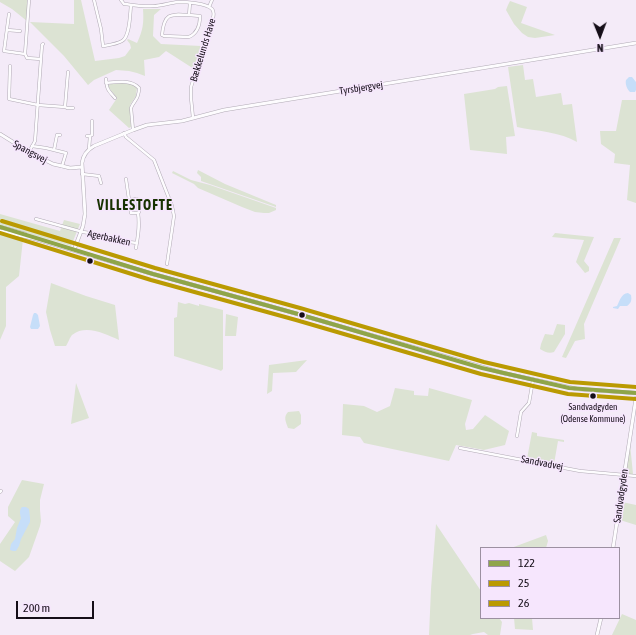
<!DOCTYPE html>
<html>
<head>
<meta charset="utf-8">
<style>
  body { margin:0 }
  #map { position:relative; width:636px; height:635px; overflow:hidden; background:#f4ebf8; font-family:"Asap Condensed",sans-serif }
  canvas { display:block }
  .legend { position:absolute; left:480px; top:547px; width:140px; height:72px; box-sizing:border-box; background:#f6e6fd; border:1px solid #9c90a1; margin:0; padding:5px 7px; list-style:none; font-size:12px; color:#150e18 }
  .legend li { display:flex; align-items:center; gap:8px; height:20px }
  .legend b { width:20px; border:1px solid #9c90a1 }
  .north { position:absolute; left:580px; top:16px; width:40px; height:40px; -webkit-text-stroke:3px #f6e6fd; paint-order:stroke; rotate:179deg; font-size:11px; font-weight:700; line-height:16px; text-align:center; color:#150e18 }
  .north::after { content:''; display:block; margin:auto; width:14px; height:18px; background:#150e18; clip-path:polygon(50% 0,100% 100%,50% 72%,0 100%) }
  .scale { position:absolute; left:16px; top:601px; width:78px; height:18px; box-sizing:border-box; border:2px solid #150e18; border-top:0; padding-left:5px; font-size:12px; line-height:14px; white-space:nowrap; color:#150e18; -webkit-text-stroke:3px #f6e6fd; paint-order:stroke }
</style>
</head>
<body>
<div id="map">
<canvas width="636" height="635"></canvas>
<ul class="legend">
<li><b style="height:5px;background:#8fa54a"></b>122</li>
<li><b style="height:5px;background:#ba9a02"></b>25</li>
<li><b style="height:5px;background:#ba9a02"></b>26</li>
</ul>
<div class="north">N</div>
<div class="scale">200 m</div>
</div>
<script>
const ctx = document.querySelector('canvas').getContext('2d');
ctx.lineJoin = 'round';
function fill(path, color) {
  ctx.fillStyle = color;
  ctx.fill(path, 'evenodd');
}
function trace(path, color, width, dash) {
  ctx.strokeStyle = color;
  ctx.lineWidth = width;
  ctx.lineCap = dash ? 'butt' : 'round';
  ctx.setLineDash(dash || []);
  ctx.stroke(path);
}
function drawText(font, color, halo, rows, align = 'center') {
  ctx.font = font + ' "Asap Condensed",sans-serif';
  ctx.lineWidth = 3;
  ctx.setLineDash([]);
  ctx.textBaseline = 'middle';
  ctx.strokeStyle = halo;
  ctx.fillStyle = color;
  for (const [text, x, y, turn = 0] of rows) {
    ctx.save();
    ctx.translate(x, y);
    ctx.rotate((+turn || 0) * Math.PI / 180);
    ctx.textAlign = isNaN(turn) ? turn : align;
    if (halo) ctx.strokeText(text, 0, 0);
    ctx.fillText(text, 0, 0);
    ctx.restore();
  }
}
fill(new Path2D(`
  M0,0h28l-1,21 -15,-12 -12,-7z
  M74,0h7l14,61 24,-3 6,-2 6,-8 -1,-4 -3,-4 1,-1 9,4c6,-13 7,-20 6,-34h18l-7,6 -1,21 8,8 40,2 -7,23 -28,-18 -7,6 -15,3 1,16 -8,-3 -8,-2 -13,-1 -22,10 -6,5 -24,-29 -34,-34 44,2z
  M510,1l17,6 -6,16 34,12 -20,3 -7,-1 -6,-4 -8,-9 -8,-14 2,-5z
  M523,65l2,15 8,-1 3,18 25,-4 2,12 9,-1 5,38c-16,-10 -41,-11 -60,-15l-9,-60z
  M122,83l10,1 5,4 -1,8 -6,9 1,22 -2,1 -20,-18 8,-12 -8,-10 -1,-3 3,-1z
  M507,86l8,50 -9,1 1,17 -37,-4 -6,-56 31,-5 3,-2z
  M622,100h14v103l-9,-3 3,-35 -16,-2 1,-9 -14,-10 -1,-13h16z
  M198,170l27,14 51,21v2l-75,-26v-4l-4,-4z
  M173,171l18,9 19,5 66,23v2l-7,3h-5l-9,-1 -13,-5 -44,-19 -4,-4 -22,-11z
  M0,214l60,17 4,-11 16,4 -9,22 -71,-21z
  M555,233l39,4 -10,24 5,6v4l-4,2 -9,-11 8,-22 -32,-3z
  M0,234l23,5 -4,37 -13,11v39l-6,14z
  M614,238h7l-37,86 1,15 -10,2 -9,17 -4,-1z
  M51,283l35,13 29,9 4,35c-14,-6 -33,-16 -47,-5 -2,2 -4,8 -6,11h-11l-5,-16 -4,-18z
  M178,302l7,2 4,-1 10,3v-2l24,6v59l-2,2 -2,-1 -45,-14v-38l3,-1z
  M226,314l12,3 -2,19h-11z
  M557,324l8,1v9l-11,18c-5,2 -9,0 -14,-3l1,-5 4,-10 8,1z
  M307,360l-11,12 -23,1 -1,18 -5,3 2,-29z
  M76,383l13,35 -18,6z
  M395,388l19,3v4l14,1 1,-8 43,12 -7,24 1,6 7,-1 12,-14 24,16 -4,14 -21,5 -28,-5 -7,16 -85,-18 -4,-6 -18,-2 1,-31 21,2 13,6 13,-6z
  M299,411l2,4v9l-7,5 -6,-1c-2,-6 -5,-11 0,-16z
  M532,432l5,1v3l27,4v2l-6,-1 -4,23 -27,-5z
  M630,444l3,30h3v1l-9,-1 -1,-3z
  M22,480l22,4 -4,16v10l1,11 -1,5 -11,31 -14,14 -15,-10v-17l15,-22 -7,-6v-9z
  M622,502l14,3v20l-16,-5z
  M436,524l45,67v27h18l3,4 -2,13h-12l-4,-3 -11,2 -3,1h-41l2,-46z
  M546,535l2,6 -2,7h-35z
  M622,614l14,6v15h-24z
  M514,618h18l1,12 -18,-1z`), '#dce3d3');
fill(new Path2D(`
  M629,77h3l4,5v8l-1,2h-5c-3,-3 -5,-8 -4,-12z
  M628,293l3,2c1,6 0,8 -4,11h-7l-2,3 -5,-1v-1l4,-1c3,-6 4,-12 11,-13z
  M34,313h2l2,2 2,11 -2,3h-7l-1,-2 3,-12z
  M22,507h4l3,2 1,9v4l-9,17 -2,7 -3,5h-3l-3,-1v-1l1,-5 4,-5 2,-11 4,-10c-1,-4 -2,-8 1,-11z`), '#c6def9');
const minor = new Path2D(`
  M29,0l-4,54 2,4 14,1
  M94,0l7,29 2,17c6,-1 14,-2 19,-5 8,-4 8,-27 9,-36
  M121,0l3,4c10,1 19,3 29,2 8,0 16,-3 25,-4 8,0 28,1 34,7 2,2 2,5 1,9l-22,69v11l2,20
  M209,7l3,-7
  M9,14l-5,37 21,3
  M189,15l11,1c0,9 -2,17 -11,21l-25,-1 -2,-1c2,-22 8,-21 27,-20l1,-12
  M7,30l13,1
  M10,66l-1,33 29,6 27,2 3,-35
  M106,79c1,11 2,11 9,19
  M106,83c11,-1 25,-4 33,5 0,12 -5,12 -8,20l2,22
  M65,107l2,1h6
  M124,133l2,4 28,23 18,46 2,10 -7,48
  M87,136h3l-1,13
  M90,136l2,-1v-14
  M32,146l14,2 20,5 -4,13
  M54,150l3,-15h3
  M29,152l6,-11 7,-96 1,-1
  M82,174l17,2 2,7
  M126,179l5,34h7
  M129,200l8,-1 2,13 -1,1c2,13 0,23 -2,35
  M36,219l47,13 19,3 19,6 16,2
  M517,436l4,-24 8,-9 4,-23
  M460,448l120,23 56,5
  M0,492l1,-1`);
const tertiary = new Path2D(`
  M0,134l29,18 24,12 9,2 8,2 12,-1
  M74,250l9,-24 2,-12 -3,-51c1,-8 5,-13 12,-17l39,-16 14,-5 35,-4 42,-11 412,-67
  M613,548l23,-150
  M597,635l4,-17`);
const secondary = new Path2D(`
  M0,227l25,7
  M0,231l36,8 117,35 113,31 237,68 74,16 59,4`);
trace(minor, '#b1aab5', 3.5);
trace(tertiary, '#b1aab5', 4);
trace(secondary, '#b1aab5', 4);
trace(minor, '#fdfcfe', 2.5);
trace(tertiary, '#fdfcfe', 3);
trace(secondary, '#fdfcfe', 3);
trace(new Path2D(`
  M0,227l153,47 145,40 184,54 87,20 67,5`), '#8fa54a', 4);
trace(new Path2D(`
  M0,233l151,47 145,40 185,54 87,20 68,5`), '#ba9a02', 4);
trace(new Path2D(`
  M2,221l153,47 145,40 184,54 86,20 66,5`), '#ba9a02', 4);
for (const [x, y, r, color] of [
  [90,261,3.5,"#150e18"],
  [302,315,3.5,"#150e18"],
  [593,396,3.5,"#150e18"]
]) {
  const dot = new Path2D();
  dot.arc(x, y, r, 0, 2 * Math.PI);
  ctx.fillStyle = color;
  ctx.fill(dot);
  trace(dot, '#f6e6fd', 1.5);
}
drawText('9px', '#150e18', '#f6e6fd', [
  ["Sandvadgyden",593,407],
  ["(Odense Kommune)",593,419]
]);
drawText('10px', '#150e18', '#f6e6fd', [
  ["Bækkelunds Have",203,50,-73],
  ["Tyrsbjergvej",361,88,-9],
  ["Spangsvej",30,152,28],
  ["Agerbakken",109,238,12],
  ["Sandvadvej",542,463,11],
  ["Sandvadgyden",621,496,-82]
]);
ctx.letterSpacing = '1px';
drawText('bold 14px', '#183201', '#f6e6fd', [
  ["VILLESTOFTE",135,206]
]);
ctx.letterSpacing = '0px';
</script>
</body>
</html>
